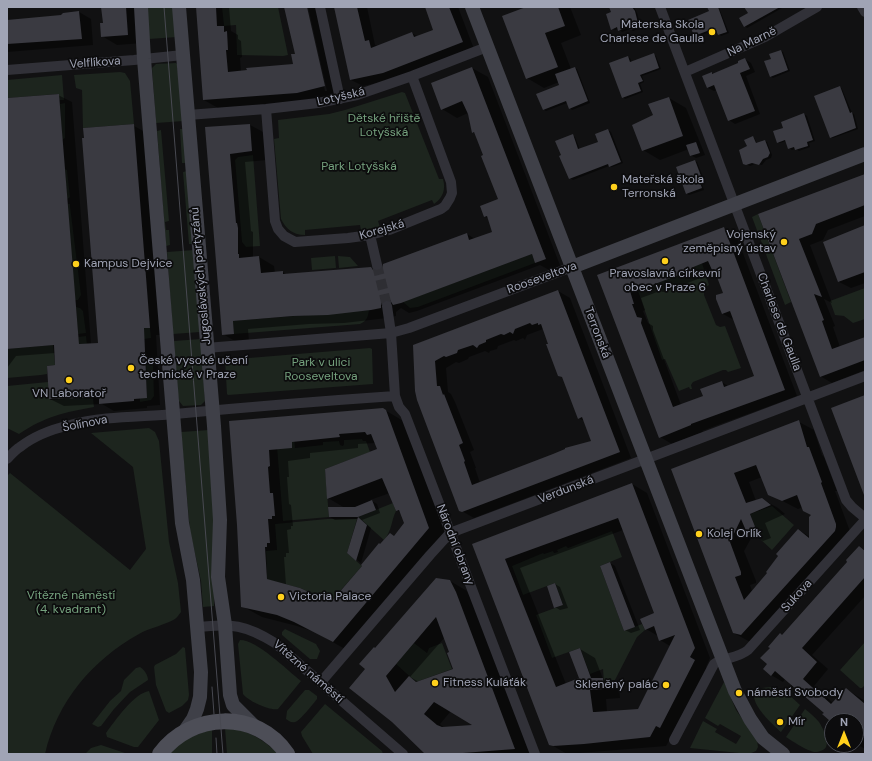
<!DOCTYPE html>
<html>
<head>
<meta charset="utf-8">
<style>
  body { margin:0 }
  #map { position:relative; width:872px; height:761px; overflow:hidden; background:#111112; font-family:"DM Sans",sans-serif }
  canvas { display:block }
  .frame { position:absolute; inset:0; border:8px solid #a0a4b5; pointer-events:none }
  .north { position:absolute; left:824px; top:713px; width:40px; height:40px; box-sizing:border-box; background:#0c0c0d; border:1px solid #474950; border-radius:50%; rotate:0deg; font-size:11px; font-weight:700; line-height:16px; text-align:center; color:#a0a4b5 }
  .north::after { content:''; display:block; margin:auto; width:14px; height:18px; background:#ffd01c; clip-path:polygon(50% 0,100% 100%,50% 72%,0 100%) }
</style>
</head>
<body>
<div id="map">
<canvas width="872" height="761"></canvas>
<div class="frame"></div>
<div class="north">N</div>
</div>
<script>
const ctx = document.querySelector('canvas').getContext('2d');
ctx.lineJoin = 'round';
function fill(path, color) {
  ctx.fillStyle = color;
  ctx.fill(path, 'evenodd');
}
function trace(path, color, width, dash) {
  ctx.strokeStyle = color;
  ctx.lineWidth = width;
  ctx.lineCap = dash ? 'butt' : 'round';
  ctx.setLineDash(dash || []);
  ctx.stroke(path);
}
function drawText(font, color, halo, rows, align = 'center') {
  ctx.font = font + ' "DM Sans",sans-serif';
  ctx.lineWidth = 3.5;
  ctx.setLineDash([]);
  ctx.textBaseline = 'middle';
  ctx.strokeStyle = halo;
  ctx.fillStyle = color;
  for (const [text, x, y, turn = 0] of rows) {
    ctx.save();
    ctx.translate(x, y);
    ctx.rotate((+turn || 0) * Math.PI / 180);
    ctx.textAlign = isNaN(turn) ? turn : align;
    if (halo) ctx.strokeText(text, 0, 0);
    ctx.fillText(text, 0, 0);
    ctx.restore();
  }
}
fill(new Path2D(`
  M147,7h28l2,30 -28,2z
  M222,7h56l10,48 -5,1 -46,-1 -1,-30 -12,1z
  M176,63l1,1 7,57 -28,2 -4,-55 4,-4z
  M120,72l5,1 5,8 4,43 -51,4 -1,-38 -6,-2 -2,-13z
  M62,75l2,25h-5l-1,-6 -51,4v-18z
  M402,92l3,1 34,86h4c3,10 0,19 -9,25l-2,-4 -54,21 2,6 -19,3 -1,-5 -55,5v5c-12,0 -19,-6 -24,-16l-7,-80 5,-1 -1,-18 51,-6 16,-4z
  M65,103v35l-3,2 -2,-36z
  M180,129h4l10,115h-5l-6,-72 4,-1 -1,-8h-4z
  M161,130l8,91 -4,1 1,8h3l1,15 -4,1 -9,-115z
  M253,155l7,91 -14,1 -4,-5 -7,-82 3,-3z
  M65,169l2,1 3,27 -1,1 -2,1z
  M67,204h3v2l11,89 -3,5h-3z
  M758,214l33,88 -6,3 -33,-88z
  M194,250l6,82 -27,2 -6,-82z
  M532,254l3,9 -117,44 -8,1 -7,-6z
  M335,256l1,12 -24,2 -1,-12z
  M338,256l12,1 8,9 -19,2z
  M702,263l7,22 -5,3v7l12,30 4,2 5,-1 16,42 -13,4 -2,-2h-3l-30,12 -2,3 1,4h-2l-1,-2 -10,4 -14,-32 -3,1 -25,-72 12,-4 1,2 5,-2 36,-14v-2z
  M865,288v31l-12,4 -9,-7 -9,-1 -5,-14z
  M76,307l4,1 3,3 3,22 -8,1z
  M369,310c-1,7 -2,11 -9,14l-126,10 -1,-13z
  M142,328h8l1,10 -7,1z
  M86,336l8,71c-29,5 -50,10 -75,27l-12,-6v-42l41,-4 2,18 16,-1 13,-52 -1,-10z
  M201,339l4,62 -4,4 -18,1 -4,-5 -1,-6 -4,-54z
  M53,345l2,20 -8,1v8l-6,1 -34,3v-29z
  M370,348l2,1 1,35 -145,11 -1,-1 -2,-34z
  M153,363l1,33 -3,4 -11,2v-4l7,-1 -1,-33z
  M149,428l6,4 4,9 10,101 9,41 3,29c-2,2 -3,5 -6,7 -7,5 -26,9 -36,15 -47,26 -82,68 -94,120h-38v-278l3,-3 120,97 16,-21 -13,-82 -42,-34z
  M209,430l6,86 -1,90 -11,1 -2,-26 -11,-50 -9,-99z
  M294,437l1,11 28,-3v-3l16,-1 1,4 3,1 1,-2v-4l18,-1 1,2h3l4,11 -45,17 4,48 -46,4 -6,-74 14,-6z
  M393,503l3,8c-5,10 -4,20 -12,29l-26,-23z
  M772,506l22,19 -22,25 -12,-11 -10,-25z
  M327,519h30l-10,34 15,13 -28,32 1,6 -35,-16 -38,-10 5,-4 -1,-23 11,-1 -2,-26z
  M612,531l10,26 -22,9 24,65 18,-7 3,6 -8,7 -22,43 -7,1v2h-4l-1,-14 -13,5 -10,-26 -28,10 -16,-43 27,-10 -8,-22 -32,12 -11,-29 31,-13 1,1 9,-3 1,2 4,-1 -1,-2 9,-4 2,2z
  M285,629l31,15 4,7 -3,8h-7l-28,-24v-3z
  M240,640c17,0 47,30 61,41l-23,28c-8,2 -30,-8 -35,-15l-5,-50z
  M865,642v43l-3,3h-2l-20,-18z
  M414,643l13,10 2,-5 13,-5 10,26 -36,13 -20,-18z
  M183,647l2,1 4,47 -1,5 -6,6 -13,7 -3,-2 -10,-26 -2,-18 1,-2 21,-11z
  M140,667c4,2 8,8 8,13l-18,12 -16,17 -13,17 -3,1 -6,-3 18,-23 11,-10 3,-11 12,-12z
  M724,682l12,28 21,30 1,7 -2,4 -7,3 -59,-6 13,-27 14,8 -2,3 21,12 5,-8 -21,-12 -2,2 -13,-8z
  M772,687l14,5 14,13 -19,27c-12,-11 -48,-44 -9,-45z
  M305,690h4l8,6v3c-4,5 -17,22 -22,23 -4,1 -6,-1 -9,-3l1,-8z
  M149,691l10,29 -21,27h-4l-27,-10 -1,-4c9,-12 28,-40 43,-42z
  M325,704l57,47 1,3h-70l-11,-18 -1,-4z
  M805,709c5,4 10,8 14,13 4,6 13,24 4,28 -4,2 -9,3 -12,1 -9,-3 -17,-9 -25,-14z
  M225,728c22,1 38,11 53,26h-51z
  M212,729v25h-43l14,-14z
  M101,745l27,9h-43l6,-6z`), '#1d251e');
fill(new Path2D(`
  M102,7h38l2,36 -25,2 -15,-9 2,-12z
  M197,7h32l2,24 7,4v4l3,2 1,16 -2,1 1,13 53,-6 2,-11 -11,-47h21l19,84h2l-19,-84h11l20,87 -27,7 -94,7 -14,-8z
  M335,7h32l8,38 3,1 34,-13 6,4 17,-6 -9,-24h32l16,42 -79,30 -32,7 -12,-6z
  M527,7h43l11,28 -20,8 10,26 4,-1 2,1 13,34 -18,7 -2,-2 -3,-5 -21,8 -3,-2 18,-24 -2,-3 -15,6 -17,-10z
  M616,7h18l3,6 4,15 -8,3 -3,-2 -8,3 -3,-3 -4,1 -3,-1v-16z
  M714,7l5,1 10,25 -8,3 -2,-2 -2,-5 -20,8 -2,-2z
  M745,7h36l1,1 -35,20 -2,-2 4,-12z
  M79,12l12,7 2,26 -86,7v-31l55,-5 1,-2z
  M781,51l2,1 7,19 -17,7 -3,-2 2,-17z
  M653,54l3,2 5,13 -19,7 2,6 -4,2 3,8 -18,7 -2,-2 5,-40 2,1 2,4z
  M745,59l6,4 4,9 -9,4 14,38 -25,10 -6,-4 -12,-30 -3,1 -6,-3 4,-15 2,1 25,-11z
  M472,68l16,9 73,191 -10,3 -11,-6 -123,46 -8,2 -8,-5 -5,4v4l-9,2 -43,5 -35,1 -61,5 1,13 -11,1 -15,-9 -17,-206 44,-3 15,8 2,27 -22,2 6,69 2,1v26l6,-1 15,9 1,7 8,-1 4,3 83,-7 9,4 88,-38 8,5 19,-7 -6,-14 -3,-1 14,-17 -14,-45 -9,-21 -3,-2 -5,-19 -11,5 -15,-9z
  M840,87l2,2 10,24 2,1 4,15 -25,9 -2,-1z
  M58,95l14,7 19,242 8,-1 35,-217 13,7 16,202h-7l4,70 -13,1v2l-33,3 -12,-7 -38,2 -14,-7 6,-33 -1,-13 -39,3 -9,12v-269z
  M669,98l17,10 19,47 -9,3 -6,-3 -1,-6 -29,11 -17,-10 11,-34z
  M804,114l3,2 8,25 -6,2 1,4 -11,4 -3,-2 -4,1 -3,-2 -3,-7 -6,2 -2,-1 6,-14z
  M608,130l3,2 12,31 -11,4 -3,-1 -36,14 -3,-2 -8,-22 10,-21 3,2 5,13 19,-8z
  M753,137l2,2 2,5 8,-3 2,1 5,13 -1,3 -5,2 -4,5 -7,-1 -5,2 -6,-3 4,-16z
  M695,161l2,1 6,15 -3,1 4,12 -15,5 -2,-1z
  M865,175v41l-37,14 -5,10 -13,5 22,58 -8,-4 11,27 -2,1 7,20 25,-10v33l-33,13 -12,-7 -61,-161z
  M865,227v56l-14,5 -12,-6 -15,-40z
  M724,228l12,7 61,161 -82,30 -13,5 1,1 -31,12 -12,-7 -62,-161zM714,270l2,1 9,22 -2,21 11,6 21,57 -26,10 -7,-5 -18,14 -23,9 -28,-75v-4l-5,-3 -5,-12 2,-1 -4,-12 19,-7 3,1 4,-1 36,-14 -1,-3z
  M558,291l12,7 61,160 -157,60 -14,-8 -46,-165zM543,329l2,2 5,13 9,32 5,2 15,40 5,3 8,20 -112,42 -5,-15h1l-6,-16 4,-2 -19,-48 -4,-8 -3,-2 -2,-24 10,-6 3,1 9,-4 1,-2 16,-6 4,2 1,-2 7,-2 1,-3 16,-6 2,1 7,-3 2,2 2,-5z
  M383,409l22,13 43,117 -96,114 -37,-21 -18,-6 -35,-9 -20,-11 -4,-81 -8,-103zM375,443l3,7 -50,48 17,10 -15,9 5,3 23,-1 -10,34 13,10 10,-35 -9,-8 18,-7 -3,-9 -7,-4 20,-7 7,17 4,3 5,11 -75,79 -45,-18 -2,-28h2v-4h3l-2,-23 4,-1v-3h2l-2,-21 -2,-1 -2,-27h2l-1,-16 22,-3v-5l48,-5v-4z
  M799,422l15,8 8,25 2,2 13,34h-2l16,43 -101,108 -16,-9 -62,-164zM762,477l7,17 29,15 5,-2 9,8 -2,22 -11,-7 -31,43 -16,18 -2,-6 6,-2v-2l-12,-30 9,-16 10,6 8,-3 -6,-15 20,-9 -7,-6 -16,-9 -6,2 -7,-19z
  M632,484l15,9 63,165 -4,9 4,3 -44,76 -99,8 -17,-10 -77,-200zM623,530l32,84 -9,15 12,7 2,4 10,6 -32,64 -31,2 -1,-13 14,-1 -1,-10 -16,-9 -8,-21 -15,-9v30l-14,5 -46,-116z
  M859,547l6,3v46l-53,59 16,14 -14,17 19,17 13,-14 19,12v48l-5,-3 -3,3 -7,-4h6v-24l-24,1 -8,-8 1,-1 -40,-34 -2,3 -12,-7 -3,-11 14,-28 67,-74z
  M610,563l5,3 25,64 -9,3 -6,-3z
  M450,581l17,10 6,12 57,151h-103l-61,-85zM445,637l10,32 -36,13 -9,-5zM451,711l25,15 -32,2 -4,-4z
  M555,584l5,3 8,21 -8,2 -5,-3z`), '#0007');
fill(new Path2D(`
  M101,7h25l2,28 -27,2 -1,-14h3z
  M196,7h20l1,19h7v6l3,-1 1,19h-2l2,22 19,-2 -1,-2 47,-4 -2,-10h4l-11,-47h23l18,79 -28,7 -94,7z
  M334,7h23l8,34 4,-1 2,8 41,-16 2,5 19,-7 -8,-23h24l14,35 -80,31 -33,7z
  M526,7h32l7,19 -20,7 13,34 -32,12 -24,-63z
  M609,7h23l3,4 4,16 -9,3 -2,-3 -10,4 -1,-4 -6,3 -5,-16 5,-2z
  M707,7h11l9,25 -9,3 -3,-7 -21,8 -6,-16 21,-9z
  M744,7h36l-36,20 -5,-9 9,-5z
  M79,11l3,28 -75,5v-24l54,-5 2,-2z
  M781,50l7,20 -18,7 -6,-16 7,-2 -2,-5z
  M654,53l5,15 -19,7 3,6 -5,2 3,8 -19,7 -13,-35 19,-7 2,6z
  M745,58l5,11 -10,4 15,38 -27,10 -14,-36 -7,3 -5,-12 10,-4v2l26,-11v-2z
  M472,67l74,192 -11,4 -3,-9 -131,49 -8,2 -3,-5h-4l-5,3v5l-10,2 -43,5 -35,1 -60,5 1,13 -12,1 -17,-208 45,-3 2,27 -22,3 6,69h1l1,5v26h1v4l20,-2 2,17 22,-2v3l88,-7 2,3 5,1 4,-2 1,-5 84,-31 2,7 23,-8 -5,-16 -3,1 -4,-11 18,-7 -17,-43 2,-1 -9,-23 -2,1 -4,-19 -6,-13 -21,9 -10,-27z
  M575,67l13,34 -19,8 -3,-8 -23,9 -7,-16 23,-9 -4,-11z
  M840,86l10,27 2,-1 4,16 -26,10 -16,-42z
  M59,94l20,250 19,-1 -16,-205h2l-1,-10 51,-4 16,204h-6l3,70 -13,1v2l-35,3v-8l-18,2 -32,1 -2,-33 8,-1 -1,-20 -47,4v-251z
  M669,97l14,39 -41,15 -10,-26 21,-10 -5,-11z
  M804,113l9,27 -6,2 1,4 -13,4 -1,-3 -6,2 -3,-9 -8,3 -4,-12 10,-3 -2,-6z
  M608,129l13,33 -12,5 -1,-3 -39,15 -10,-23 2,-1 -6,-14 18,-7 5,15 20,-7 -3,-8z
  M753,136l3,7 9,-3 5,13 -2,4 -5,2 -4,6 -7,-2 -6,2 -3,-1 -4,-14 8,-4 -3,-6z
  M696,142l4,11 -10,3 -4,-11z
  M695,160l6,16 -3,1 4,11 -16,6 -10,-27z
  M865,174v31l-49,19 -4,10 -13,5 23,58 -8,-3 10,26 -2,1 10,28 33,-12v23l-45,17 -62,-163z
  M865,225v47l-27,10 -15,-40z
  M724,227l61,163 -83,30 -11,4v1l-32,13 -62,-163zM708,261l4,9 2,-1 9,24 -7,2v4l6,15 8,-3 24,65 -30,11 -2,-6 -22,8 3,7 -30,11 -32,-84 1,-5 -5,-1 -5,-13h2l-4,-13 19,-7 1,2 5,-2 37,-14 -1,-2z
  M558,290l62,162 -158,60 -3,-1 -42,-111 -2,-9 -2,-46zM530,323l2,2 6,-2v2l3,-1 7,20h-2l12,32 4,1 16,42 4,-2 9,24 -26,7v1l-12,5 -81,31 -8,-23 1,-1 -6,-16 4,-2 -19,-49 -1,1 -3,-9h-3l-2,-25 9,-5 2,1 11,-4 1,-3 15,-5 4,3 2,-3 7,-3v-2l15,-6 3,1 6,-3 3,2 2,-5z
  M865,395v99l-1,1 -33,-87z
  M383,408l3,2 43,118 -96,114 -39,-20 -17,-7 -36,-8 -4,-82 -8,-104zM365,432l2,3 4,-1 6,15 -52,20 2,30 55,-21 14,33 3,-1 5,13 -10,13 -4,-3 -10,11 -1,-1 -18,22 1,1 -31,36 -31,-14 -33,-9 -2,-32h2v-4h3l-2,-24h4v-3h3l-2,-23h-3l-2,-26 2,-1 -1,-16 23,-2v-6l48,-5 -1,-3z
  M799,420l8,27h2l13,35 -1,1 15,41v3l-1,4 -94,104 -8,-2 -62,-164zM756,465l12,30 14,6 15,-6 6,16 8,4 -2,2v21l-11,-9 -22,25 2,2 -12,16 1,1 -23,27 -9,-23 6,-2v-3l-11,-30 11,-23 6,14 9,-4 -6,-15 21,-9 -9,-7 -16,5 -12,-30z
  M632,483l63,165 -5,9 5,3 -35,68 -4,-2 -6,11 -66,7 -31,2 -4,-1 -77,-201zM618,518l36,95 -14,6 5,11 9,-4 5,15 16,-6 -37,74 -43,3h-2l-3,-22 14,-1 -1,-11h-12l-11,-30 -11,4 10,26 -23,9 -51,-128z
  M372,500l4,10 -18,7 9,8 -11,36 -9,-8 11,-36h-29l-1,-10h27z
  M859,546l6,5v26l-63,71 15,14 -14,17 28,25 15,-16 19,16v30l-9,10v-23h-26l-8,-7 2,-1 -49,-42 -4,5 -8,-7 4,-5 -7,-6 10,-10 -2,-1 12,-14 2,2 65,-73 -1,-2z
  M610,562l25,65 -11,4 -24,-65z
  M436,578l14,2 6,12 59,157 -65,5h-25l-33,-32 -43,-34 16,-19 -6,-5 15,-17 1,1zM436,617l13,35 -2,1 6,16 -37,13 -7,-6 -14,16 -9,-16zM434,702l38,23 -30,2 -5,-2 -13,-11z
  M555,583l8,22 -9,3 -7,-22z`), '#3a3a41');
trace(new Path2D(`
  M377,265l10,41`), '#2e2e33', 10, [10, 5]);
trace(new Path2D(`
  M320,7l20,92
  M660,7l186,493 6,7 13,11
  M862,7l3,5
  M7,70l127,-10 49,-5
  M685,72l80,-35 52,-30
  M266,109l9,112 3,8 6,7 11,6 53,-4 22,-3 19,-5 52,-21 4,-3 5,-8 2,-5 -1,-11 -39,-106
  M188,115l78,-6 52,-6 39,-8 55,-19 75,-29
  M370,235l7,30
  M387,306l4,27 4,63 4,11 6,7 130,340
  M206,348l185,-15 18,-5 163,-61
  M7,459c4,-4 8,-9 13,-12 14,-11 33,-18 50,-22 33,-9 70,-8 105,-11 73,-7 146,-13 220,-18
  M198,627c33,-4 48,-2 77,16l128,111
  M321,682l109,-127 20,-22 415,-157
  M674,740l40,-76c10,-7 23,-5 34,-14l117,-130`), '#313138', 10);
trace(new Path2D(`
  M141,7l3,52 38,464 11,57 8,92 -1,25 -3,12 -4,10 -9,13
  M179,7l35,419 6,94 -2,57 7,48 5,70 3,10 22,22
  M472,7l263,684 15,28 13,19 20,16
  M572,267l293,-113`), '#3f4048', 14);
trace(new Path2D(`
  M160,754c31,-42 97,-45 127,0`), '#4d4e57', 16);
trace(new Path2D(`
  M164,7l59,747
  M212,687l2,27
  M216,738l1,16`), '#484951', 1);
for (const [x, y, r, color] of [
  [712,32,4,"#ffd01c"],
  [614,187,4,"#ffd01c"],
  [784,242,4,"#ffd01c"],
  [665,261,4,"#ffd01c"],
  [76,264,4,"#ffd01c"],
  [131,368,4,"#ffd01c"],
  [69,380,4,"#ffd01c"],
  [699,534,4,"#ffd01c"],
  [281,597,4,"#ffd01c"],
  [435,683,4,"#ffd01c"],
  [666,685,4,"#ffd01c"],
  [739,693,4,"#ffd01c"],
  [780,722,4,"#ffd01c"]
]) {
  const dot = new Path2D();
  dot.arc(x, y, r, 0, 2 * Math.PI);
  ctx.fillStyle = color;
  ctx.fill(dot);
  trace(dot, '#0c0c0d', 1.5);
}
drawText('12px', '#a0a4b5', '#0c0c0d', [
  ["Materska Skola",704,25,"right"],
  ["Charlese de Gaulla",704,39,"right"],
  ["Mateřská škola",622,180],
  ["Terronská",622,194],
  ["Vojenský",776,235,"right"],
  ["zeměpisný ústav",776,249,"right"],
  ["Kampus Dejvice",84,264],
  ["Pravoslavná církevní",665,274,"center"],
  ["obec v Praze 6",665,288,"center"],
  ["České vysoké učení",139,361],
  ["technické v Praze",139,375],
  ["VN Laboratoř",69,394,"center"],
  ["Kolej Orlík",707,534],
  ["Victoria Palace",289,597],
  ["Fitness Kuláťák",443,683],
  ["Skleněný palác",658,685,"right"],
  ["náměstí Svobody",747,693],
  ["Mír",788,722]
], 'left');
drawText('12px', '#a0a4b5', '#0c0c0d', [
  ["Na Marně",752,42,-26],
  ["Velflíkova",95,63,-4],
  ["Lotyšská",341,97,-13],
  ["Korejská",382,230,-16],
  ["Jugoslávských partyzánů",201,276,-95],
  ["Rooseveltova",542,278,-20],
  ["Charlese de Gaulla",779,322,69],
  ["Terronská",597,333,69],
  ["Šolínova",85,424,-11],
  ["Verdunská",566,490,-21],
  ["Národní obrany",455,545,69],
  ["Sukova",797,596,-48],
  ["Vítězné náměstí",308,672,41]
]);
drawText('12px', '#75a27e', '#0c0c0d', [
  ["Dětské hřiště",384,119],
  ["Lotyšská",384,133],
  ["Park Lotyšská",359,167],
  ["Park v ulici",321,363],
  ["Rooseveltova",321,377],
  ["Vítězné náměstí",71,596],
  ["(4. kvadrant)",71,610]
]);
</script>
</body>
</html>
